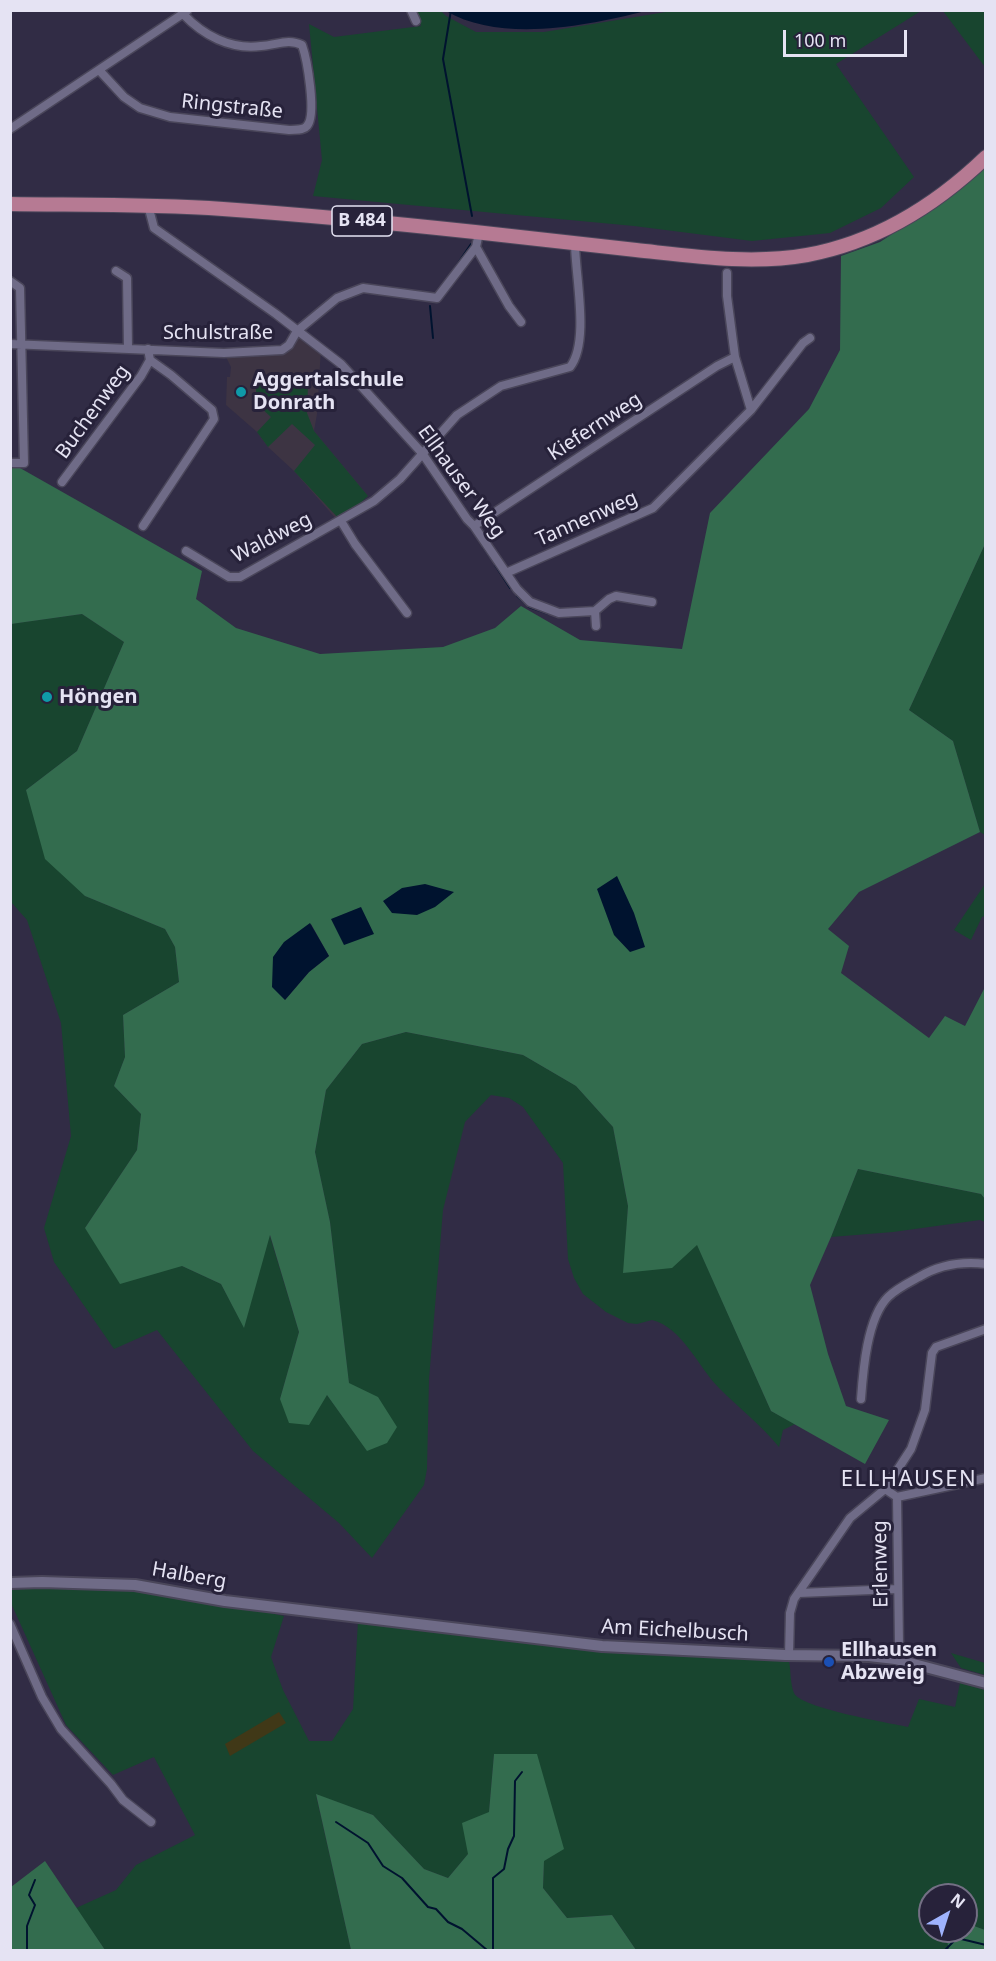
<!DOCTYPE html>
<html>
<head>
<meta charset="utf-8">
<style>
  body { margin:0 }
  #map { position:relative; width:996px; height:1961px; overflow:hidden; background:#312c45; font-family:"Noto Sans",sans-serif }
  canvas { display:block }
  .frame { position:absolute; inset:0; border:12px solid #e5e3f3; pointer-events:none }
  .north { position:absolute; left:918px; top:1883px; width:60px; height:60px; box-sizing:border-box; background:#27223a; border:2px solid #736f84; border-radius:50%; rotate:39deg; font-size:16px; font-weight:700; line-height:24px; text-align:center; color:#e5e3f3 }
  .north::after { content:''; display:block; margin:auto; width:21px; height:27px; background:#9fb3fd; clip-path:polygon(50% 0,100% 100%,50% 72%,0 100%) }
  .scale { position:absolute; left:783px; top:30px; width:124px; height:27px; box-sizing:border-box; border:3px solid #e5e3f3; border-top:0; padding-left:8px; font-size:18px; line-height:21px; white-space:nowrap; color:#e5e3f3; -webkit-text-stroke:4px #27223a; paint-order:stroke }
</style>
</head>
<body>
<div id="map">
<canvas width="996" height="1961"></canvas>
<div class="frame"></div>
<div class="north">N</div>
<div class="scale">100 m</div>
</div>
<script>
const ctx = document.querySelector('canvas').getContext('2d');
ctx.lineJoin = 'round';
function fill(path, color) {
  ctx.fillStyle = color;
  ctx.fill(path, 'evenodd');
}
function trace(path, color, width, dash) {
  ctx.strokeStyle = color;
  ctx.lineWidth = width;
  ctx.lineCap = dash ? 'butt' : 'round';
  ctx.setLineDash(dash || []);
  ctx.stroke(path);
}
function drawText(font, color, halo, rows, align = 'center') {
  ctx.font = font + ' "Noto Sans",sans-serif';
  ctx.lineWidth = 6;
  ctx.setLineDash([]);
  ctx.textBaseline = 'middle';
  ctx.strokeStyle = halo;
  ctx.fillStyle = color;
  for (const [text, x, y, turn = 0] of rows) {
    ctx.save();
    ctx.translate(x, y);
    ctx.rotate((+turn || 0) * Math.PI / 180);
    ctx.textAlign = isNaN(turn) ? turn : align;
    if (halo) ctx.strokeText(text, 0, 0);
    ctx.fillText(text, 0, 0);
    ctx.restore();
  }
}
fill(new Path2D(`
  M297,331l24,18 -4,65 -3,17 54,65 -31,24 -43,-49 -26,-24 -11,-15 -31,-27 1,-28h3l1,-10 -7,-14 58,-3z`), '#3d3443');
fill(new Path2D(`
  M415,10l26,1 5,5 30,16h68l128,-21h249l-85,53 78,113 -33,31 -51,25 -78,8 -118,-15 -321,-30 9,-36 -13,-136 25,13 87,-11z
  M943,11h42v56z
  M256,380l42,2v2l10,1 -1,28 7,18 54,65 -27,25 -47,-50 21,-26 -23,-21 -24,23 -11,-15 14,-15 -11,-10 1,-2 -5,-5z
  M985,544v291l-5,-3 -27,-91 -44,-31z
  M82,614l42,28 -47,109 -51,39 59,106 80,33 10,18 4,35 -56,33 2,42 -11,29 27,28 -4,36 -52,78 97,38 39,18 23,43 25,-94 30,99 -19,67 47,-4 40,55 -18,-66 -19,-162 -15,-70 11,-62 36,-46 44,-12 117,23 53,31 37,41 15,79 -4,67 73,-29 74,167 24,13 -12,6 -4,17c-18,-22 -40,-39 -60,-59 -21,-21 -36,-60 -67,-68l-15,4 -9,-1 -22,-11 -23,-18 -9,-16 -6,-19 -5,-96 -40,-56 -14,-9 -18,-3 -26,27 -22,88 -14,169 -2,90 -3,16 -52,73 -33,-35 -86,-72 -96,-121 -43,19 -60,-87 -10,-34 27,-92 -10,-113 -34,-103 -16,-18 -1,-278z
  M985,884v32l-3,1 -11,23 -17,-10z
  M858,1169l123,25 4,5v23l-5,-2 -87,12 -62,5z
  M42,1588l92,2 90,13 60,13 -13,41 12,33 26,51h23l21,-32 5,-88 243,31 188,9c2,10 1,23 5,32 6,15 96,30 114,34l11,-28 36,8 5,-24 25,7v240l-19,-7v-28h-36v36h15l4,19h-313l-24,-35 -45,3 -24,-30 1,-27 -50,-107 -5,58 -21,42 -20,24 -24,-9 -51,-54 -57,-20 35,155h-246l-29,-42 40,-18 20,-25 59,-30 -41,-78 -41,18 -47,-50 -55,-122 -1,-13z
  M951,1653l34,10v12l-24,-7z`), '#18452f');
fill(new Path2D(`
  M985,163l1,256 -2,7 2,1 -1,117 -76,166 44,31 27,91 -121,60 -31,37 21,17 -8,27 88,65 16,-22 20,10 19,-37h1v210l-4,-5 -123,-25 -27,68 -21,48 18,69 18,52 43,14 -24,44 -94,-53 -74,-166 -25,23 -49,5 5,-67 -15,-79 -37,-41 -53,-31 -117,-23 -44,12 -36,46 -11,62 15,70 19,161 29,14 19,30 -10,16 -20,8 -40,-56 -18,30 -20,-2 -9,-24 19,-67 -29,-97 -26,93 -23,-44 -39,-18 -62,18 -35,-56 52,-78 4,-36 -27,-28 11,-29 -2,-42 56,-33 -4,-35 -10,-18 -80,-33 -40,-37 -19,-69 51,-39 47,-109 -42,-28 -71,10 -1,-158 10,2 182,103 -6,28 40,29 84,26 123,-7 52,-19 26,-22 59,34 102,9 28,-136 99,-104 31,-59 1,-94 39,-14 43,-28zM311,924l18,32 -20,16 -24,28z
  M494,1754h43l27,95 -20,12 -1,27 24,30 45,-3 24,35h-285l-35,-156 57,21 51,54 24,9 20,-24 -6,-31 27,-11z
  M45,1861l60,89h-94v-63z
  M966,1923l19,7v20h-36l-4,-19h21z`), '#336c4e');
fill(new Path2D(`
  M279,1712l7,11 -56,33 -5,-12z`), '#403817');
fill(new Path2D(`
  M446,11h199c-57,15 -145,32 -199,0z
  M617,876l17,37 11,34 -15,5 -16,-17 -17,-46z
  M425,884l29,8 -19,15 -18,8 -25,-2 -9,-12 19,-13z
  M361,907l13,27 -30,11 -13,-26z
  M310,923l19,33 -20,16 -24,28 -13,-13 1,-30 11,-15z`), '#00132f');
trace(new Path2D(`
  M451,10l-8,49 29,157
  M448,278l23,-34
  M430,306l3,32
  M483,547l7,10
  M495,565l15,23
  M517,596l12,11 20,7
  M561,617l18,-1
  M336,1822l32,21 15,23 19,12 26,29 8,2 12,13 14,7 25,21
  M27,1950v-24l8,-21 -6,-10 6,-15
  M493,1950v-72l11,-9 4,-20 6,-13 1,-55 7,-9
  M945,1950l12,-12 29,7`), '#00132f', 2);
const minor = new Path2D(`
  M411,10l5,11
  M99,70l25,27 16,11 30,9 119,13c6,-1 14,1 18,-4 10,-11 0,-67 -5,-81 -14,-7 -25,0 -41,1 -31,4 -58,-11 -78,-32
  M10,129l177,-118
  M148,205l6,23 122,86 65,50 81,89 45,66 7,7 43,63 13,13 29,11 36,-2 14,-12 7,-3 36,6
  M476,247l33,59 12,16
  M116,271l11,7 1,70
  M10,281l10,7 4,175h-14
  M10,344l214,9 58,-3 7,-5 8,-14 40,-33 26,-10 74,10 39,-51 3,-14
  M751,410l52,-67 7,-5
  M62,482l79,-106 9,-16
  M341,521l14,23 52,69
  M143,526l71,-107 -2,-9 -41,-35 -21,-15 -2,-11
  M474,526l243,-160 18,-9
  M186,551l43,26h11l134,-76 26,-22 57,-64 44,-29 69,-19c20,-25 5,-92 5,-124
  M506,573l147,-65 98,-98 -16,-53 -8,-61v-23
  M595,611l1,15
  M861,1399c2,-28 6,-81 27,-102 8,-8 20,-14 31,-20 20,-12 43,-16 67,-13
  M885,1489l12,8 2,148
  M897,1497l89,-19
  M799,1593l98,-4
  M10,1624l32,73 19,32 50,55 12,16 28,22
  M789,1655l1,-42 4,-14 56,-81 35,-29 26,-40 14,-39 7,-57 4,-6 50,-18`);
const tertiary = new Path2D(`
  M10,1583l32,-1 93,3 90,16 377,45 183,9 84,1 26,3 91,24`);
const primary = new Path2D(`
  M10,204c71,1 142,0 213,5 84,6 168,14 252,23 53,6 107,12 161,18 56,6 115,15 171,5 70,-13 128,-49 179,-98`);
trace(minor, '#4a465a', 11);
trace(tertiary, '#4a465a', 14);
trace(primary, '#4a465a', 16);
trace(minor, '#6f6b87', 8);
trace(tertiary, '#6f6b87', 10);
trace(primary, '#b67a93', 14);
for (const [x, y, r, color] of [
  [241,392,6,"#0f9aa8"],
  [47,697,6,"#0f9aa8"],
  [829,1662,6,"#1a4fb4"]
]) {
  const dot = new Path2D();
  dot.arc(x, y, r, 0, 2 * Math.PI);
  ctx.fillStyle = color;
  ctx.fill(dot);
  trace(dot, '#27223a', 2);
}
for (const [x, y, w] of [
  [362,221,60]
]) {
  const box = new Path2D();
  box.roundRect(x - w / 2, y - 15, w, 30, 4.5);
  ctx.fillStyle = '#27223a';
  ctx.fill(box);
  trace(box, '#e5e3f3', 1.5);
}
drawText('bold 18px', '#e5e3f3', null, [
  ["B 484",362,221]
]);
drawText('20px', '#e5e3f3', '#27223a', [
  ["Ringstraße",232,107,6],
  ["Schulstraße",218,333],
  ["Buchenweg",93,412,-54],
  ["Kiefernweg",595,427,-33],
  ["Ellhauser Weg",461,482,54],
  ["Tannenweg",587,519,-24],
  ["Waldweg",272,538,-27],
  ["Erlenweg",881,1564,-91],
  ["Halberg",189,1576,10],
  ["Am Eichelbusch",675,1631,3]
]);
drawText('bold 20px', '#e5e3f3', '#27223a', [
  ["Aggertalschule",253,380],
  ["Donrath",253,403],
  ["Höngen",59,697],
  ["Ellhausen",841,1650],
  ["Abzweig",841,1673]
], 'left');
ctx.letterSpacing = '1.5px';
drawText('22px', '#e5e3f3', '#27223a', [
  ["ELLHAUSEN",909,1480]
]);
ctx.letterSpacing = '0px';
</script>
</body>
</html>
